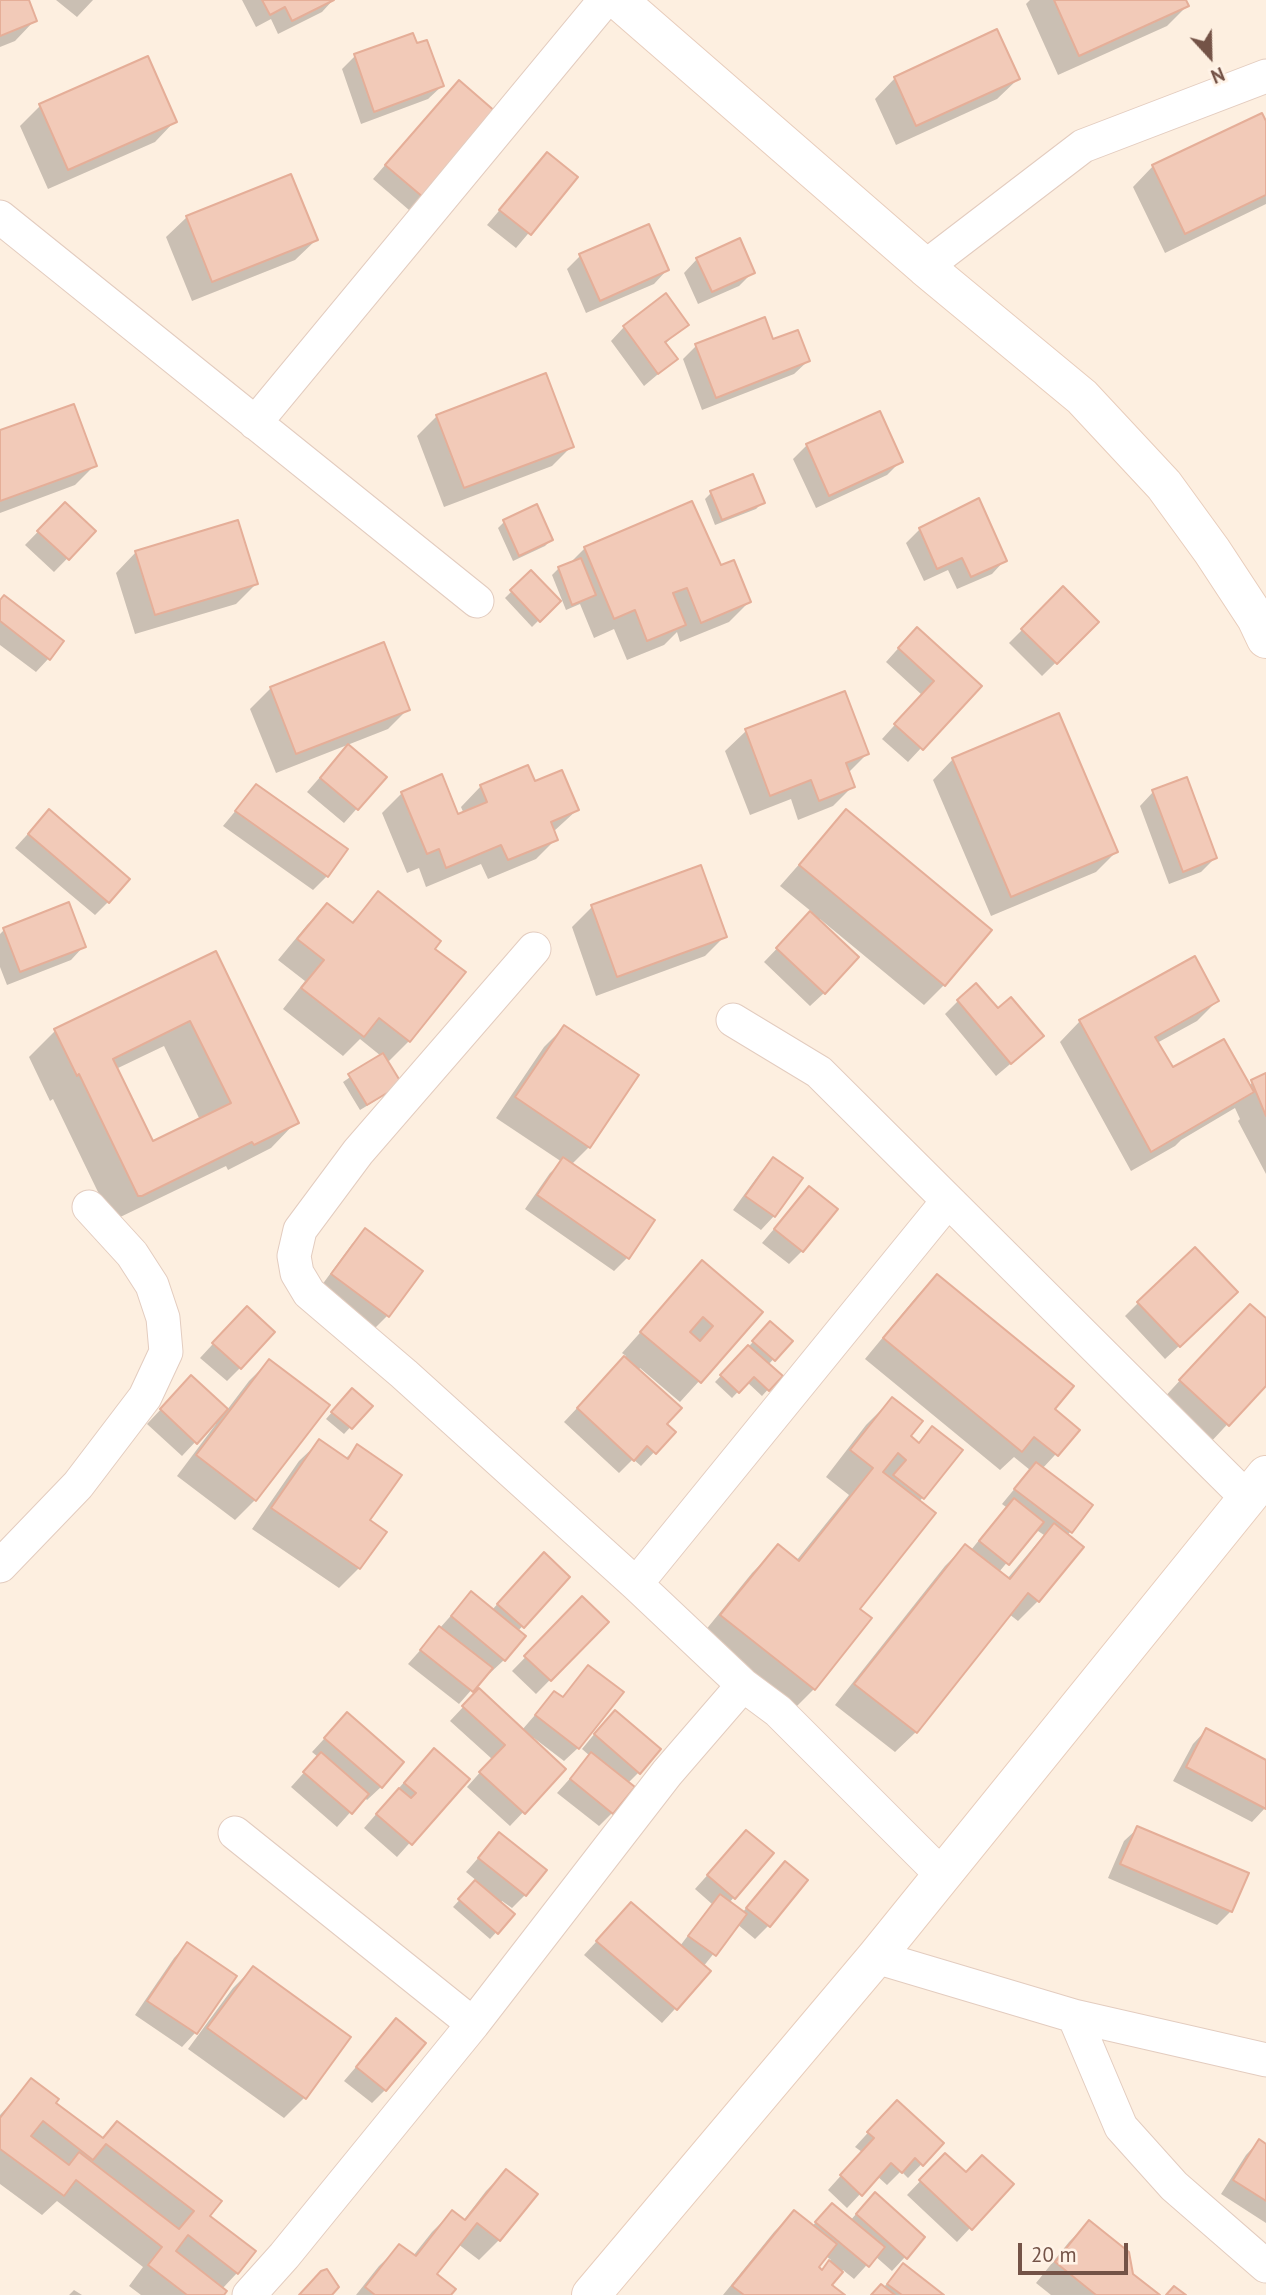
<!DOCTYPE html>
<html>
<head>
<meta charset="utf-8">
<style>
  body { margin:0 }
  #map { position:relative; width:1266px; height:2295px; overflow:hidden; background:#fdefe0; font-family:"PT Sans",sans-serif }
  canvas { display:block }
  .north { position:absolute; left:1175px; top:21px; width:70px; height:70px; -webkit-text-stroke:5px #fff3e7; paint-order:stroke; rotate:158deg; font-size:19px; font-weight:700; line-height:28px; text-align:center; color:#745347 }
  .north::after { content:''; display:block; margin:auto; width:24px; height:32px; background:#745347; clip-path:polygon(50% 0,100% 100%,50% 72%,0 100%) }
  .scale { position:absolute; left:1018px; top:2243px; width:110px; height:32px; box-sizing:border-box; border:4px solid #745347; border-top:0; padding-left:9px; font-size:21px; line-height:24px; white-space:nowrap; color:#745347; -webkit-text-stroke:5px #fff3e7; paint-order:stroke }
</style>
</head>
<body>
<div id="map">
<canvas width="1266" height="2295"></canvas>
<div class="north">N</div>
<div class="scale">20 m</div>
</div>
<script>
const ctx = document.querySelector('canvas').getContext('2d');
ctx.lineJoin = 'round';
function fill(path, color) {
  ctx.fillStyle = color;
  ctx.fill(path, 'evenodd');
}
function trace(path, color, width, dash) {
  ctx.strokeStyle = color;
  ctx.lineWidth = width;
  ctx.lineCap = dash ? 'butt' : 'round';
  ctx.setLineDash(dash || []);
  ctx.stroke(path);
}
fill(new Path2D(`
  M0,0h27l8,20 -20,21 -15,6z
  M56,0h37l-16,17z
  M242,0h91l-11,12 -44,22 -7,-15 -15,8z
  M1030,0h154l3,6 -20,20 -109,49 -32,-71z
  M355,56l87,30 -14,13 -67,25 -19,-55z
  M895,78l123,1 -21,20 -101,46 -21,-46z
  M446,95l-23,102 -14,13 -36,-31z
  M40,106l135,15 -20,21 -107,47 -28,-63z
  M1266,125v79l-101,49 -32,-66 20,-21z
  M547,154l29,23 -60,71 -29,-23z
  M187,217l129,23 -21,20 -103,41 -26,-64z
  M580,256l87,14 -13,14 -68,29 -19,-44z
  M697,259l56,13 -14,14 -41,18 -14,-31z
  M686,324l-21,20 11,15 -32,27 -33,-45 13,-14z
  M772,341l36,20 -14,13 -92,36 -19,-51 13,-13z
  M437,416l135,30 -20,20 -108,41 -27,-71z
  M0,432l95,33 -20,20 -75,28z
  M807,445l94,16 -14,14 -71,33 -23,-49z
  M711,493l52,9 -7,7 -41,16 -10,-26z
  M65,504l29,27 -40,41 -29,-27z
  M504,522l47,18 -6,6 -32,15 -15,-33z
  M920,529l85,31 -13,14 -35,15 -9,-19 -24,11 -18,-38z
  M585,548l135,19 29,35 -20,20 -49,20 -3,-10 -13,13 -37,15 -13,-31 -20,9 -14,-34 -14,6 -14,-35 6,-6 10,-4z
  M136,552l120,32 -20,20 -101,30 -19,-61z
  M531,572l27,29 -26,26 -27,-29z
  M1063,589l34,33 -55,54 -33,-33z
  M0,602l49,56 -13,14 -36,-27z
  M903,643l76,43 -71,76 -26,-23 40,-44 -36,-33z
  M271,688l137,21 -20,20 -112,44 -26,-64z
  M844,693l23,61 -19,19 5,13 -20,20 -35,14 -7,-21 -41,16 -25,-64 21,-20z
  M953,759l163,93 -20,20 -105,44 -58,-136z
  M335,760l50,17 -41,46 -37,-31z
  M256,786l71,90 -14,14 -90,-64z
  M481,786l96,24 -24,22 3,7 -20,20 -48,20 -7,-15 -55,23 -7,-19 -12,5 -25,-60 20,-20 55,23 7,-2 -3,-7z
  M1153,792l62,66 -14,14 -32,12 -29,-78z
  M846,811l98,174 -20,20 -104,-86 -2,2 6,72 -14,13 -46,-44 48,-50 -32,-26z
  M36,825l72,77 -13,13 -80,-67z
  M378,894l55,55 30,24 -54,68 -22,22 6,27 -33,20 -17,-28 38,-26 -21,-17 -17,17 -60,-47 22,-28 -27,-21 29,-35 20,-20 23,19z
  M592,907l133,29 -20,20 -109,40 -24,-69z
  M4,930l80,16 -13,14 -64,25 -7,-18v-33z
  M215,953l82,168 -26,27 -43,22 -2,-4 -114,55 -59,-122 -3,2 -21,-44 26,-26zM164,1046l36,74 -48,23 -36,-74z
  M958,1001l70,48 -32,27 -51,-62z
  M1217,1001l-20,20 -40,22 15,27 77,15 17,-10v99l-28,-53 2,-2 -5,-11 -54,32 -6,6 -44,25 -71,-129 20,-21z
  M564,1027l25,120 -18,18 56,93 -13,13 -89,-62 25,-36 12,-11 -66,-44 48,-71z
  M773,1159l1,57 -13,14 -28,-20 27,-37z
  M809,1188l-7,63 -13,13 -27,-21z
  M365,1231l22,85 -13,13 -55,-40 33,-45z
  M702,1263l59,50 -81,89 -40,-34 -2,3 27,53 8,8 -32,34 -8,-7 -14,14 -55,-51 62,-66 -4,-3z
  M937,1276l115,134 26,20 -36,39 49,36 -24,31 -29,65 -20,20 -9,-7 -93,118 -21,20 -60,-47 110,-139 20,-20 6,4 35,-43 -4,-3 28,-34 -16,-13 -14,13 -135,-111 52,-63zM1035,1529l9,6 -37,44 -8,-7z
  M1138,1303l84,3 -57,53 -40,-43z
  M234,1321l6,47 -13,13 -27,-23z
  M1266,1321v62l-58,62 -47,-44 69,-75z
  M770,1324l20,17 -22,24 12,11 -18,20 -15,-14 -15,16 -17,-16z
  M269,1361l-14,139 -20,20 -58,-44 39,-52 -2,-2 -32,34 -35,-32 31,-33 49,19 22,-29z
  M346,1396l24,10 -26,28 -18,-15z
  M892,1399l16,38 9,7 15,-15 28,22 -41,51 -105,187 -26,26 -92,-73 56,-69 26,-26 18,14 53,-66 -23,-18 40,-52z
  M320,1441l25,18 13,-13 10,74 16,12 -25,36 -20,20 -87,-59 47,-68z
  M530,1568l38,9 -51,55 6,4 -19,24 -14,13 -2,-2 -29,33 -51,-40 63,-71 21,17z
  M582,1599l25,23 -71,72 -24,-23z
  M589,1667l-11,81 -14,13 -30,-23 -2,2 32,29 -54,57 -43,-39 25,-28 -42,-38 29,-31 43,40 32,-37 7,5z
  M601,1726l38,46 -11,11 -16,30 -13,13 -42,-33 33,-37 -8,-7z
  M334,1728l47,59 -14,13 -3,-3 -27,30 -46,-40 27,-30 -6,-5z
  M1206,1730l60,32v45l-14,15 -79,-41 20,-37z
  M420,1764l47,15 -70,78 -33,-29z
  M1138,1828l93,83 -14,14 -109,-47 16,-37z
  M746,1832l25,22 -42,49 13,10 43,-50 -16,62 -14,14 -18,-15 -34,43 6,5 -47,51 -78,-68 34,-37 62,28 32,-42 -17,-15z
  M499,1834l26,61 -13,13 -10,-7 -2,3 13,10 -23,25 -37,-32 24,-26 -11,-9z
  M187,1944l47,33 -39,56 -13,14 -47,-32 39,-57z
  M253,1968l96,69 -45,61 -20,20 -96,-69 45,-61z
  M396,2020l-11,70 -13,13 -28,-22z
  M31,2081l23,22 47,36 16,-16 91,94 29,56 -15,16v6h-81l-12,-9 14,-19 -86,-66 -15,14 -42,-31v-69z
  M884,2115l58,28 -34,35 -7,-7 -14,14 -10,-9 -30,32 -19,-18 34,-38 -7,-5z
  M1259,2141l7,5v77l-45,-29 25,-39z
  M945,2155l25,73 -13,14 -50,-47z
  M506,2171l-7,69 -20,20 -21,-16 -23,30 13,21h-92l23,-29 21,-20 13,10 19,-24 20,-20 11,9 23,-30z
  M861,2208l44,49 -13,14 -17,-15 -21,23 -11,-9 -13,15 13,10h-120l51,-63 20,-20 18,15 6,-8 32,2zM826,2256l5,4 -10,11 -5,-4z
  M1089,2222l42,53 26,20h-106l-15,-12 33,-41z
  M903,2266l38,29h-69l11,-7z
  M74,2290l8,5h-13z`), '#0003');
const building = new Path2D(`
  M0,0h29l8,21 -37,15z
  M262,0h72l-42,21 -7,-14 -15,8z
  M1054,0h132l3,6 -110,50z
  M997,29l23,50 -104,47 -22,-49z
  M413,33l4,10 10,-3 17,46 -70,26 -20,-58z
  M148,56l29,66 -109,48 -29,-66z
  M459,80l38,33 -73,85 -39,-33z
  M1262,113l4,8v74l-81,39 -33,-69z
  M547,152l31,25 -47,58 -32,-25z
  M291,174l27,66 -106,42 -26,-66z
  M649,224l20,46 -69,31 -21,-47z
  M740,238l15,35 -43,19 -16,-34z
  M666,293l23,32 -24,17 13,17 -20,15 -35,-48z
  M765,317l8,22 25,-9 12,31 -94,37 -21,-54z
  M546,373l28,74 -110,41 -28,-73z
  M74,404l23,62 -97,35v-71z
  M880,411l23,51 -74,34 -23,-52z
  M753,474l12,29 -43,17 -12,-29z
  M979,498l28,63 -36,16 -9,-19 -25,11 -18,-41z
  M692,501l29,64 13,-5 17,42 -50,21 -14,-35 -14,5 13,32 -39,16 -12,-31 -21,9 -30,-72z
  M65,502l31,29 -27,29 -32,-29z
  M537,504l16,36 -34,16 -16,-36z
  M238,520l20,64 -103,31 -20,-64z
  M581,558l15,37 -24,10 -14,-38z
  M531,570l30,31 -21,21 -30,-32z
  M1063,586l36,36 -42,42 -36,-35z
  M4,595l60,46 -14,19 -50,-39v-21z
  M917,627l65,59 -59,64 -29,-26 40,-43 -36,-33z
  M384,642l26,68 -114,44 -26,-67z
  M845,691l24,63 -23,9 9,24 -36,14 -8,-21 -41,16 -25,-67z
  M1059,713l59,139 -107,45 -59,-139z
  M348,744l39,33 -29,33 -38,-32z
  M528,765l7,16 27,-11 17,40 -28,12 7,18 -50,20 -7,-15 -55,23 -7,-19 -12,5 -26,-62 41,-18 16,40 29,-12 -7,-17z
  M1187,777l30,81 -34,14 -31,-82z
  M256,784l92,65 -20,28 -93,-66z
  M49,809l81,70 -21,24 -81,-69z
  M846,809l146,121 -47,56 -146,-121z
  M701,865l26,72 -110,40 -26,-72z
  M378,891l63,50 -6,8 31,23 -56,70 -31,-24 -15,19 -63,-49 23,-28 -27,-21 30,-36 26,20z
  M69,902l17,45 -66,25 -17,-44z
  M810,911l49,46 -34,37 -49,-46z
  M216,951l83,172 -45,22 -2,-3 -110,54h-4l-59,-122 -2,2 -23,-47zM190,1021l41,82 -78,38 -40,-82z
  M1195,956l24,45 -64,36 18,30 51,-28 30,53 -103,60 -72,-132z
  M976,983l22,25 13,-11 33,39 -33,28 -54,-64z
  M564,1025l75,50 -49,73 -75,-51z
  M383,1053l19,31 -35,21 -19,-31z
  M1266,1073v43l-15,-36z
  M563,1157l92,63 -26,39 -92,-64z
  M773,1157l30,21 -28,39 -30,-21z
  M809,1186l29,23 -35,43 -29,-23z
  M365,1228l58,43 -34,46 -58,-43z
  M1195,1247l43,45 -58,55 -43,-45z
  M702,1260l61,52 -62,71 -61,-51zM703,1317l10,9 -13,15 -10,-9z
  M937,1274l137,112 -19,23 25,21 -22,26 -24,-19 -12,15 -139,-114z
  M1250,1304l16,14v68l-37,40 -50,-46z
  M247,1306l28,26 -34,37 -29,-26z
  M770,1321l23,20 -18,20 -23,-20z
  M748,1345l35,31 -14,15 -15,-14 -15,16 -19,-18z
  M624,1356l58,52 -15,16 9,8 -20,22 -9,-8 -13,15 -57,-53z
  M269,1359l61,46 -74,96 -60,-46z
  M191,1375l37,34 -31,35 -37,-35z
  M352,1388l21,18 -21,23 -21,-17z
  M892,1397l31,24 -12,15 8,7 13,-17 31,24 -39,49 -31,-24 13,-15 -8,-7 -15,19 53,41 -76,96 12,9 -57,72 -95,-75 58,-71 21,17 74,-93 -23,-18z
  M319,1439l29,20 9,-15 45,31 -32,45 17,12 -27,37 -89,-61z
  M1036,1462l57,43 -21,28 -58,-44z
  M1014,1498l30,24 -35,43 -30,-24z
  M1054,1523l30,24 -45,55 -11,-9 -111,140 -63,-49 111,-140 45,35z
  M544,1552l26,25 -46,51 -27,-24z
  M471,1591l55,45 -21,25 -54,-45z
  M582,1596l27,26 -58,59 -27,-25z
  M439,1626l54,42 -20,24 -53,-42z
  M588,1665l36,27 -45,57 -44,-34 19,-24 9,6z
  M479,1688l87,81 -41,45 -46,-42 26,-27 -43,-39z
  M615,1710l46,39 -21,25 -46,-40z
  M347,1712l57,50 -22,26 -58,-50z
  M1206,1728l60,32v49l-80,-42z
  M434,1748l36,31 -58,66 -36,-31 23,-26 12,10 5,-5 -12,-10z
  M321,1752l48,42 -17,20 -49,-42z
  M591,1752l44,35 -22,27 -43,-35z
  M1137,1826l112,47 -17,39 -112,-48z
  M746,1830l28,23 -39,46 -28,-24z
  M499,1832l48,38 -21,26 -48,-38z
  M785,1861l23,19 -38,47 -24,-19z
  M475,1880l40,34 -17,20 -40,-35z
  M720,1894l27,20 -31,42 -28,-20z
  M631,1902l80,69 -34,39 -81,-69z
  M187,1942l50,34 -40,58 -50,-33z
  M253,1966l98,71 -45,62 -99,-71z
  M396,2018l30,25 -40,48 -30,-24z
  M31,2078l28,21 -3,4 47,35 14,-17 105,80 -12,15 46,35 -18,23 -50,-39 -12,16 51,40 -3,4h-37l-39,-30 14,-18 -86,-67 -12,16 -64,-47v-31zM43,2121l50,39 13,-16 88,67 -15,18 -100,-77 -10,13 -38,-29z
  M897,2100l47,43 -21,23 -8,-8 -13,15 -11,-10 -29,33 -22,-21 34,-37 -7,-6z
  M1259,2139l7,5v57l-33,-21z
  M945,2153l21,19 16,-17 32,29 -42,46 -53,-50z
  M506,2169l32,25 -38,47 -23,-18 -40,51 19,15 -5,6h-76l-10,-8 34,-43 17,12 36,-46 13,10z
  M875,2192l50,45 -18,22 -51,-45z
  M832,2203l53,44 -16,20 -54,-45z
  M794,2210l43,34 -18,23 3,3 7,-10 14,12 -11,13 13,10h-101l-12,-9z
  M1089,2220l40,32 4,22 27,21h-64l-41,-33z
  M903,2263l41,32h-42l-15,-11z
  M327,2269l12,18 -7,8h-33l22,-24z
  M881,2284l14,11h-24z
  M1174,2286l12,9h-20z`);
fill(building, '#f2cab8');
trace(building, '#e5ae98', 2);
const street = new Path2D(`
  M0,217l477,384
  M925,267l158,-121 183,-70
  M255,423l350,-423
  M534,949l-176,203 -58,78 -6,26 3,17 12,20 95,81 232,210 107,101 35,26 164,164
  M733,1020l86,52 428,426
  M0,1566l78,-81 67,-88 21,-45 -3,-34 -11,-33 -20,-31 -43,-47
  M636,1584l311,-382
  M235,1833l238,191
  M876,1957l198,59 192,44
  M1074,2016l47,111 53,59 92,80
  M249,2295l35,-39 189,-232 194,-251 76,-88`);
const secondary = new Path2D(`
  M618,0l307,267 157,130 82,88 48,66 44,67 10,21
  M591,2295l285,-338 390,-482`);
trace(street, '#e3ccbf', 35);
trace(secondary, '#e8cdbc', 40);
trace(street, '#fff', 33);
trace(secondary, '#fff', 38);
</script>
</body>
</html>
